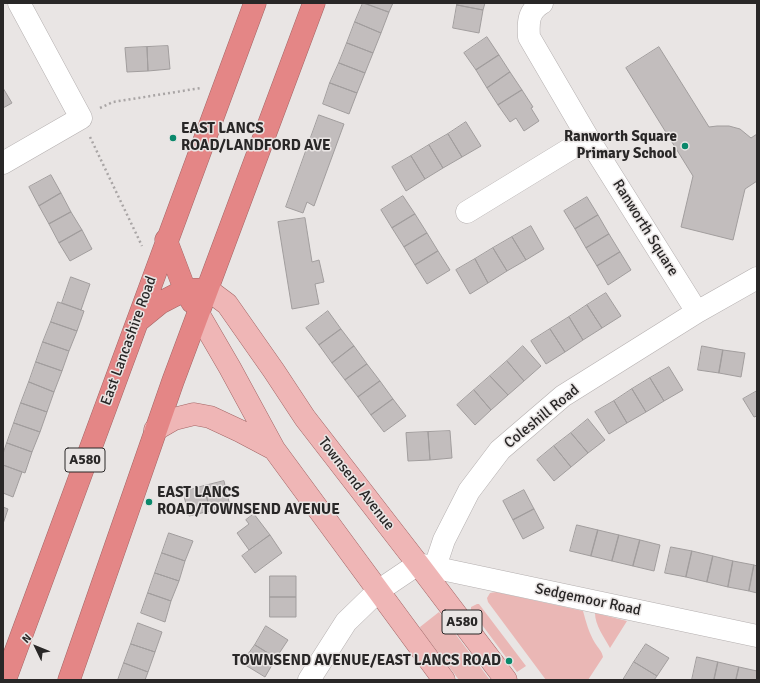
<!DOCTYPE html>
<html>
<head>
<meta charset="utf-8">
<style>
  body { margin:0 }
  #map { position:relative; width:760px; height:683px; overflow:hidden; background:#e9e5e4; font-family:Signika,sans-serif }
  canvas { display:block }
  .frame { position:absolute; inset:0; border:4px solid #292727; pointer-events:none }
  .north { position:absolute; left:16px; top:627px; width:40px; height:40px; -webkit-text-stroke:3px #e9e5e4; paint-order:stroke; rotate:313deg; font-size:11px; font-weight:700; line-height:16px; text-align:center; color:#292727 }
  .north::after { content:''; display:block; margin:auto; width:14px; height:18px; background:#292727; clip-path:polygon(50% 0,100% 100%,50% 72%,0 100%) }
</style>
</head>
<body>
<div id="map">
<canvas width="760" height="683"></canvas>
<div class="frame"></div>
<div class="north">N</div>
</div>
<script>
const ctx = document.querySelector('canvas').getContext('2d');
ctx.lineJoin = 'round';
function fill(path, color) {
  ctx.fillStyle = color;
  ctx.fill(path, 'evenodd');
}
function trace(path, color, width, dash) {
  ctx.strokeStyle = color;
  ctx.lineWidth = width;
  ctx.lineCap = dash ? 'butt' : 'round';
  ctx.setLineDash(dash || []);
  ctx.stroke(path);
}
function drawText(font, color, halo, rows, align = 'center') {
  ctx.font = font + ' Signika,sans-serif';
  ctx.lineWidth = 3;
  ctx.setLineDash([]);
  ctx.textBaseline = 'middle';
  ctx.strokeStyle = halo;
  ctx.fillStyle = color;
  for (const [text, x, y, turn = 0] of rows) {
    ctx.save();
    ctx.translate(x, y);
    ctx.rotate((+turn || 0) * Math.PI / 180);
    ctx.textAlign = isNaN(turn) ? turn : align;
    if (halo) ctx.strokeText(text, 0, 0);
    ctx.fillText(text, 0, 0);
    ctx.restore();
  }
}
fill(new Path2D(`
  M496,592l87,19c3,11 6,22 12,32 3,5 7,8 8,14l-15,23h-42l-58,-78 -1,-4 3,-5z
  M477,604h2l47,62 -9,6 -46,-62v-3z
  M439,612l51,68h-31l-38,-50 -1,-3z
  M595,613l32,8 -17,27c-6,-11 -15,-23 -15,-35z`), '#eab7b5');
const building = new Path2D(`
  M363,3l26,9 -8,21 -26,-11z
  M365,3h28l-4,9z
  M457,3h28l-2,7 -26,-5z
  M457,5l26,5 -4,23 -26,-5z
  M355,22l26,11 -8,20 -26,-10z
  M487,37l12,18 -23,15 -12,-17z
  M347,43l26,10 -8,20 -26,-10z
  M168,46l2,23 -22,2 -1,-24z
  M147,47l1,24 -21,1 -2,-24z
  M659,47l50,80 8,-1h12l11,3 11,9 6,-4v47l-12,8 -12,51 -52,-13 12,-51 -67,-108z
  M499,55l11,17 -23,16 -11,-18z
  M339,63l26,10 -8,20 -27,-10z
  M510,72l12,18 -24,15 -11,-17z
  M330,83l27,10 -8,21 -26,-10z
  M3,88l9,15 -9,5z
  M522,90l11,17 -2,1 8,13 -15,10 -8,-13 -6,4 -12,-17z
  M319,115l25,9 -30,82 -7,-4 -4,11 -17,-6z
  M466,122l15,24 -19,11 -14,-23z
  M448,134l14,23 -19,11 -14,-23z
  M429,145l14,23 -18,11 -14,-23z
  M411,156l14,23 -19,12 -14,-24z
  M51,175l10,18 -22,13 -10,-19z
  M61,193l10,19 -22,12 -10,-18z
  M403,196l12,18 -23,14 -11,-18z
  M587,197l11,18 -23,14 -11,-18z
  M71,212l11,18 -23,13 -10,-19z
  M415,214l12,19 -23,14 -12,-19z
  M598,215l11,19 -23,14 -11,-19z
  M305,218l7,44 7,-2 5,22 -9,2 4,20 -27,5 -14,-87z
  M531,226l13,23 -18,11 -14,-23z
  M82,230l10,19 -22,12 -11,-18z
  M427,233l11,18 -23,14 -11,-18z
  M609,234l11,18 -23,14 -11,-18z
  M512,237l14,23 -19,11 -14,-23z
  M493,248l14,23 -19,12 -13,-24z
  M438,251l12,19 -23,14 -12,-19z
  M620,252l11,18 -23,15 -11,-19z
  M475,259l13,24 -18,11 -14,-24z
  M71,277l19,7 -9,26 -19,-7z
  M606,293l15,23 -19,12 -15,-23z
  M58,302l26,9 -7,20 -26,-9z
  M587,305l15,23 -19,12 -14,-23z
  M328,311l13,18 -22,16 -13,-17z
  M569,317l14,23 -18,12 -15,-23z
  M51,322l26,9 -8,20 -26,-9z
  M341,329l13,17 -22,17 -13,-18z
  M550,329l15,23 -19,12 -15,-23z
  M43,342l26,9 -7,20 -26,-9z
  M354,346l13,18 -22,16 -13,-17z
  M523,346l18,20 -17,15 -17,-20z
  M702,346l21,4 -4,23 -21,-3z
  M723,350l22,3 -4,24 -22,-4z
  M507,361l17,20 -16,14 -18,-19z
  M36,362l26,9 -8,21 -25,-10z
  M367,364l13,17 -22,16 -13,-17z
  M669,367l14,23 -19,11 -14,-23z
  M490,376l18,19 -17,15 -17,-20z
  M650,378l14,23 -18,11 -14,-23z
  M380,381l13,18 -22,16 -13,-18z
  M29,382l25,10 -7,20 -26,-9z
  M632,389l14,23 -19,11 -13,-22z
  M474,390l17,20 -16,15 -18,-20z
  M757,391v25l-3,1 -11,-18z
  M393,399l13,17 -22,16 -13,-17z
  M614,401l13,22 -18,11 -14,-22z
  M21,403l26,9 -7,20 -26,-9z
  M588,419l17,21 -17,13 -17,-20z
  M14,423l26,9 -8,20 -25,-9z
  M450,431l2,27 -22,2 -2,-28z
  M428,432l2,28 -22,1 -2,-28z
  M571,433l17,20 -17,14 -17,-21z
  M7,443l25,9 -7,21 -22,-8v-11z
  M554,446l17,21 -17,14 -17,-21z
  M3,465l19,7 -9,25 -10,-4z
  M224,481l6,25 -20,5 -6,-25z
  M204,486l6,25 -21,5 -6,-24z
  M524,490l10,19 -21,11 -10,-19z
  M3,507l5,2 -5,15z
  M534,509l10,19 -21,11 -10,-19z
  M254,514l16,21 -21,15 -12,-17 12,-9 -3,-4z
  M577,525l21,5 -7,26 -21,-5z
  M598,530l21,5 -7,26 -21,-5z
  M169,533l24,8 -8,20 -23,-8z
  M270,535l12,18 -27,20 -13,-17z
  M619,535l21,5 -7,26 -21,-5z
  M640,540l20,5 -6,26 -21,-5z
  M671,547l21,4 -6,26 -21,-4z
  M692,551l21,5 -6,26 -21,-5z
  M162,553l23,8 -6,20 -24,-8z
  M713,556l20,5 -5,26 -21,-5z
  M733,561l21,4 -5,26 -21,-4z
  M754,565l3,1v27l-8,-2z
  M155,573l24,8 -8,20 -23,-8z
  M270,576h26v21h-26z
  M148,593l23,8 -6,21 -24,-9z
  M270,597h26v20h-26z
  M138,623l24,9 -7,20 -24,-8z
  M266,626l22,14 -12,18 -21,-13z
  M131,644l24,8 -7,20 -24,-9z
  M646,644l23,14 -12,18 -23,-14z
  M255,645l21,13 -11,19 -23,-14z
  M697,657l21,5 -4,18h-22z
  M634,662l23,14 -3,4h-31z
  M718,662l21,5 -3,13h-22z
  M124,663l24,9 -3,8h-27z
  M739,667l18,4v9h-21z`);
fill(building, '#c2bdbd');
trace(building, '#a19d9d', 1);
const street = new Path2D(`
  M542,3c-14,8 -14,20 -13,34l59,101 109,174 60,-34
  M3,163l78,-45 -62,-115
  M467,212l121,-74
  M435,567l9,-27 25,-49 31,-41 63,-54 134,-84
  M309,680l37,-58 32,-31 40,-27 339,72`);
const primary = new Path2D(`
  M207,289l20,15 47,67 31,47 113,146 88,116
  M198,313l32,55 44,81 170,231
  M155,430l19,-11 20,-5 16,3 30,14 34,18`);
const highway = new Path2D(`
  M166,240l19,50 7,12
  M138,321l22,-18 25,-13 22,-1
  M5,680l250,-677
  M69,680l104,-299 141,-378`);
trace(street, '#b4afaf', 23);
trace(primary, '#a36565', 23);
trace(highway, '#a36565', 23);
trace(new Path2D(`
  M100,108l13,-6 88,-14
  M90,137l52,109`), '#a9a5a5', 2.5, [2, 3]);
trace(street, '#fff', 22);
trace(primary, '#efb6b6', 22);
trace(highway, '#e48686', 22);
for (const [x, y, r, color] of [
  [173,138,4,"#0a886b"],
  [685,146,4,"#0a886b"],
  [149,502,4,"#0a886b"],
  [509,661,4,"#0a886b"]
]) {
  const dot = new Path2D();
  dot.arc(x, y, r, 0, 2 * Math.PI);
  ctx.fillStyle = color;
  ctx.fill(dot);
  trace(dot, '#e9e5e4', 1.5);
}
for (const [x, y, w] of [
  [85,460,40],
  [462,622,40]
]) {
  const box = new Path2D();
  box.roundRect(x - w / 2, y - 12, w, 24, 3);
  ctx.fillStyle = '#e9e5e4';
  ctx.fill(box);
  trace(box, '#292727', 1);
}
drawText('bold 14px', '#292727', null, [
  ["A580",85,460],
  ["A580",462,622]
]);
drawText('bold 15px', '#292727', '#e9e5e4', [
  ["EAST LANCS",181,129],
  ["ROAD/LANDFORD AVE",181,146],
  ["Ranworth Square",677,137,"right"],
  ["Primary School",677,154,"right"],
  ["EAST LANCS",157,493],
  ["ROAD/TOWNSEND AVENUE",157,510],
  ["TOWNSEND AVENUE/EAST LANCS ROAD",501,661,"right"]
], 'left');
drawText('15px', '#292727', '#e9e5e4', [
  ["Ranworth Square",645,228,58],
  ["East Lancashire Road",129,341,-70],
  ["Coleshill Road",542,417,-39],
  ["Townsend Avenue",356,484,52],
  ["Sedgemoor Road",588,600,12]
]);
</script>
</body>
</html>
